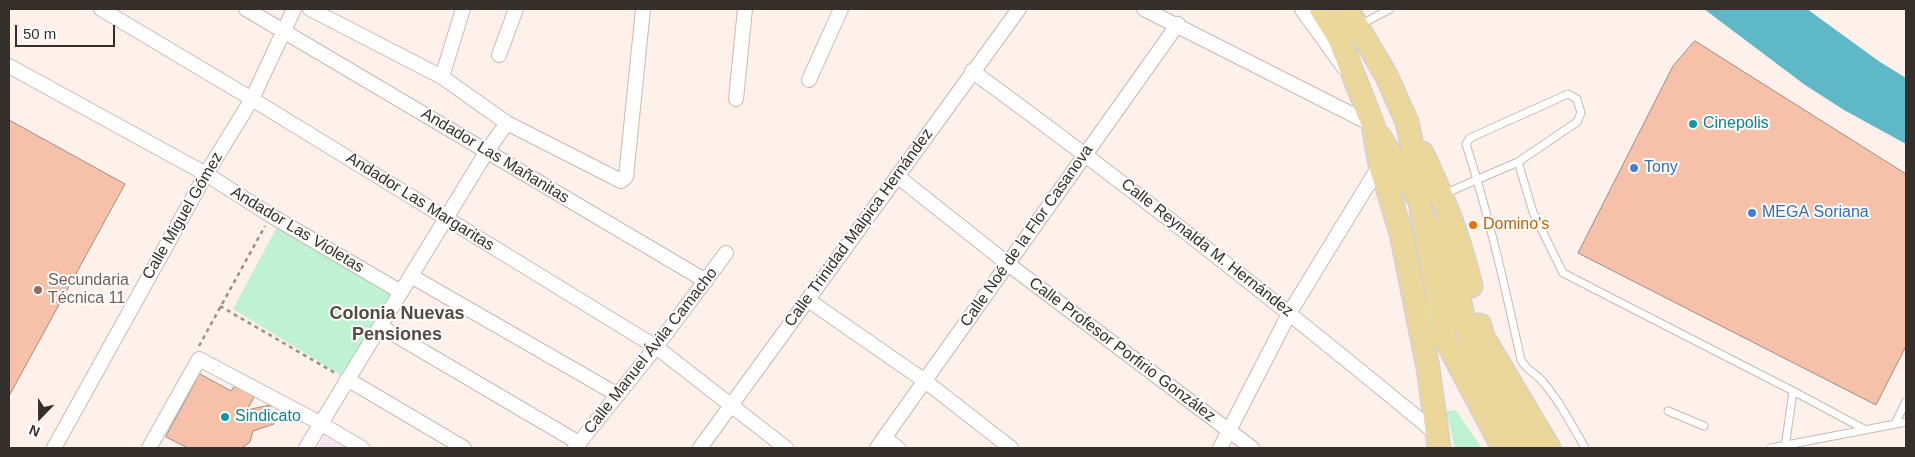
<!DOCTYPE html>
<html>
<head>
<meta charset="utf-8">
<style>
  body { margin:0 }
  #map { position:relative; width:1915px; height:457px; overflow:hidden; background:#fef0ea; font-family:Arial,sans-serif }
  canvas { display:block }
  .frame { position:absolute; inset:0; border:10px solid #352f2c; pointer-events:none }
  .north { position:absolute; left:15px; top:392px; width:50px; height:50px; -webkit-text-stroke:4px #fff; paint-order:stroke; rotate:202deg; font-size:14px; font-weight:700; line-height:20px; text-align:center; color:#352f2c }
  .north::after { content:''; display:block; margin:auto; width:18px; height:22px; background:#352f2c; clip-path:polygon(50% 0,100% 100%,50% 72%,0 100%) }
  .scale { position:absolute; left:15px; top:25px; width:100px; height:22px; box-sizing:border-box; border:2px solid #352f2c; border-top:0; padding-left:6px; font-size:15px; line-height:18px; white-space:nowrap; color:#352f2c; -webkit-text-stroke:4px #fff; paint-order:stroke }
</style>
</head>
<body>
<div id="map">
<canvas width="1915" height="457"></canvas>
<div class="frame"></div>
<div class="north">N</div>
<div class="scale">50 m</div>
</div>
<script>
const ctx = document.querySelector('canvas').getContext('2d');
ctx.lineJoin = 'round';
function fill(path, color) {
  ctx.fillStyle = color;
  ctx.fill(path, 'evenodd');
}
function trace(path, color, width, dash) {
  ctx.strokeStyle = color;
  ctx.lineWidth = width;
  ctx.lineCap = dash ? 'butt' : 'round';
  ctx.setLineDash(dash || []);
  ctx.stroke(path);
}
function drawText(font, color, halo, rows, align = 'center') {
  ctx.font = font + ' Arial,sans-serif';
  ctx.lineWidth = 4;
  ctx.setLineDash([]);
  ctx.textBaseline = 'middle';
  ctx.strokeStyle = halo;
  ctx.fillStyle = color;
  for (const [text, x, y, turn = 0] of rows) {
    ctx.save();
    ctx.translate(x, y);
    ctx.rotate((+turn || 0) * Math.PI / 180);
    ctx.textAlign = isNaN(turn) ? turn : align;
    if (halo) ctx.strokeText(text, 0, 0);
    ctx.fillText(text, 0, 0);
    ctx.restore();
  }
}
fill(new Path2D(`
  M324,436l21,12h-28z`), '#f7e2f2');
fill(new Path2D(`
  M280,221l121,71 -54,87 -114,-70z
  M1456,410l26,38h-27l-9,-37z`), '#bff2d3');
fill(new Path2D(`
  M1704,9h103l73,53 26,16v66l-62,-34 -39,-25z`), '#5eb8c8');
const building = new Path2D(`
  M1695,41l211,133v172l-30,59 -298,-152 95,-187z
  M9,120l116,64 -116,212z
  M200,374l31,17 5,-7 19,11 -8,15 23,-5 4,19 -21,7 -3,11 -8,6h-54l-22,-11z`);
fill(building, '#f7c1a9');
trace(building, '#9d8d86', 1);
const service = new Path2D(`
  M1360,25l30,-16
  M1518,162l15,50 30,61 230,118 -8,57
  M1444,194l74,-32 59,-40 4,-9 -4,-14 -9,-5 -98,44 -4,6c23,71 39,143 55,216 5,10 15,13 22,22 17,20 29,43 42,66
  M1793,391l71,38
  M1668,411l36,15
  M1896,422l10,-21
  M1771,448l135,-26`);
const minor = new Path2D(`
  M101,9l151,90 404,248 130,101
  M246,9l460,272
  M310,9l132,68 65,46 114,58 5,-4 17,-168
  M1144,9l229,116
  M499,55l17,-46
  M9,66l197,108 64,41 131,77
  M972,71c159,116 313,237 465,363
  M442,77l21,-68
  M809,80l32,-71
  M736,99l9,-90
  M897,176l111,88 244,184
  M411,276l207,119
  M808,300l117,81 86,67
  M380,326l199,117
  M347,379l117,69
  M885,438l13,10
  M54,448l152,-274 46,-75 42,-90
  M149,448l50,-89 121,64 42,25
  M306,448l181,-297 20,-28
  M575,448l81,-101 70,-94
  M700,448l319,-439
  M877,448l301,-424
  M1220,448l70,-136 90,-147`);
const tertiary = new Path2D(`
  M1304,9l42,58`);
const primary = new Path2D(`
  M1321,9l18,29 34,87 7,40 21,68 27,135 11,80
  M1347,9l39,66 21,47 12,56 1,25 25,136 58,109
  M1380,137l37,60
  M1422,153c22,46 37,83 49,133
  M1432,228l21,43 11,49 23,66 39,62
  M1480,325l3,12 66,111`);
trace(service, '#c9b9b1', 9);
trace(minor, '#c9b9b1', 16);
trace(tertiary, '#c9b9b1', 20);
trace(primary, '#d3d1d1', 25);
trace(new Path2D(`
  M220,306l115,67
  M199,346l66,-120`), '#9a908b', 2.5, [4, 4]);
trace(service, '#fff', 7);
trace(minor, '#fff', 14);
trace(tertiary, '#fff', 18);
trace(primary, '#ecd79b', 22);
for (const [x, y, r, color] of [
  [1693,124,5,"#0f9aa8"],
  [1634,168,5,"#3f7fe0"],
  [1752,213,5,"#3f7fe0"],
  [1473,225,5,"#e8710a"],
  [38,290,5,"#8d6e63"],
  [225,417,5,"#0f9aa8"]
]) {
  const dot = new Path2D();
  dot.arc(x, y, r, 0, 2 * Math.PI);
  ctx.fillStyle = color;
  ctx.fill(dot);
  trace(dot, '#fff', 2);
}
drawText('16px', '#0d838f', '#fff', [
  ["Cinepolis",1703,124],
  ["Sindicato",235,417]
], 'left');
drawText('16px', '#352f2c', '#fff', [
  ["Andador Las Mañanitas",495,156,31],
  ["Andador Las Margaritas",420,202,32],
  ["Calle Miguel Gómez",183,216,-60],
  ["Calle Trinidad Malpica Hernández",859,228,-54],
  ["Andador Las Violetas",297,230,31],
  ["Calle Noé de la Flor Casanova",1027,236,-55],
  ["Calle Reynalda M. Hernández",1207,248,38],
  ["Calle Profesor Porfirio González",1122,350,37],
  ["Calle Manuel Ávila Camacho",651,351,-52]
]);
drawText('16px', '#366cbe', '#fff', [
  ["Tony",1644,168],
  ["MEGA Soriana",1762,213]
], 'left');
drawText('16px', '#c56008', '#fff', [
  ["Domino's",1483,225]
], 'left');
drawText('16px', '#785e54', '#fff', [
  ["Secundaria",48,281],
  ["Técnica 11",48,299]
], 'left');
drawText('bold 18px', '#574a43', '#fff', [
  ["Colonia Nuevas",397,314],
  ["Pensiones",397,335]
]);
</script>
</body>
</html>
